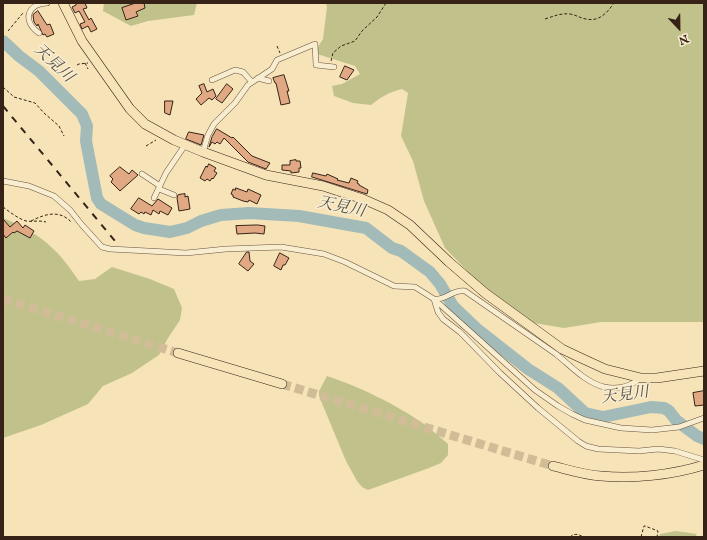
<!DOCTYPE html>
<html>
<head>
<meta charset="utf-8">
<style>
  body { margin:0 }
  #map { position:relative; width:707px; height:540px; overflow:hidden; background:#f6e3b7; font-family:"IM FELL English",serif }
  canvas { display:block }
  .frame { position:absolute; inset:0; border:4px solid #372217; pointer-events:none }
  .north { position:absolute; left:659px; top:8px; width:40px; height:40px; -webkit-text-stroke:3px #f9edd0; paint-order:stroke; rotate:158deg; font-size:11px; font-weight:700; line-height:16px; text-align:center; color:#372217 }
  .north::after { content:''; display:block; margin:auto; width:14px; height:18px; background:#372217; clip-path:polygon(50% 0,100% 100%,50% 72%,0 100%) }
</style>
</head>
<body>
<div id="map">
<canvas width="707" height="540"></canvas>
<div class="frame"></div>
<div class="north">N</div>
</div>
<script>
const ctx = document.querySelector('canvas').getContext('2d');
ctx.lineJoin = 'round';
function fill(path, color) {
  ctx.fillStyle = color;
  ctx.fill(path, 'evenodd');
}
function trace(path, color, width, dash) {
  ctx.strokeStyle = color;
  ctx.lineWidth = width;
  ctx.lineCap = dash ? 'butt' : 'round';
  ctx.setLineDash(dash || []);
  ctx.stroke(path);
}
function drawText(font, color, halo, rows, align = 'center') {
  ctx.font = font + ' "IM FELL English","Noto Serif JP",serif';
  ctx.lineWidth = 3;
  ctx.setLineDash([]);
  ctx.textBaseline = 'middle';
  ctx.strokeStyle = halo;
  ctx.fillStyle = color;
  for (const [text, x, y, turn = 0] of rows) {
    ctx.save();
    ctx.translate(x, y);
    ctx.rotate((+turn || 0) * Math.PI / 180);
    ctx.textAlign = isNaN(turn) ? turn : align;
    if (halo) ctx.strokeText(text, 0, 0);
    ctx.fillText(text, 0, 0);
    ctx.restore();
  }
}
fill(new Path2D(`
  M104,3h93l-3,12 -46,6 -17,5 -28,-15z
  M326,3h378v319h-103l-37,6 -30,-5 -33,-21 -28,-25 -28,-29 -21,-47 -11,-40 -12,-25 7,-43 -6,-4c-13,3 -21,8 -31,16l-18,-2 -19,-7 -2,-10 10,-2 18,-10 -5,-8 -41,-13 9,-14 4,-32z
  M3,218c13,5 36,17 46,27 12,10 21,23 30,36l16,-2 17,-12 38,12 24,10 8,19 -2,12 -12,18 -9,17 -27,18 -29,13 -15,18 -47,21 -38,13z
  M327,376c31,10 70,29 97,48 8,6 16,13 24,20v11l-7,8 -12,5 -61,22 -6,-3 -5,-6 -11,-20 -27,-65v-5z
  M676,531l21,3 -2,3h-36l1,-3z`), '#c1c28b');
trace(new Path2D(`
  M3,41l16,15 20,15 43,43 5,12 -1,15 11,57 4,6 34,21 9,3 26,4 17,-4 14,-7 20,-6 28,-2 50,3 67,12 26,20 9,3 29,21 10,12 13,22 24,23 51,40 30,19 27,25 18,4 48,-10 13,1 5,3 7,9 9,7 12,9 7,3`), '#a2bbb9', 12);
const building = new Path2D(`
  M75,3h10l2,5 -4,1 6,11 2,-2 6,11 -6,3 -3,-6 -6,3 -2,-5 5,-2 -6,-11 -4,2 -3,-6 4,-2z
  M136,3h8l1,5 -9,4 2,4 -12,4 -4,-12z
  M38,11l9,14 3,-1 4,10 -7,3 -2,-3 -2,1 -5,-11 -1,2 -3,-4 -1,-7z
  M345,66l9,4 -7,10 -7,-3z
  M284,75l5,16h-2l3,12 -9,2 -5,-22h-1l-2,-5z
  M204,84l3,8 6,-3 3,7 -4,4 -3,-2 -8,7 -5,-6 6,-6 -3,-7z
  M227,84l6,5 -11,14 -6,-4z
  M165,101h8l-3,14 -5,-2z
  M217,129l15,9 1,-1 19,19 18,7 -4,6 -18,-7 -24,-24 -4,6 -3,-2 -2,2 -3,-2 -3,5 3,-10z
  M189,132l15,3 -3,10 -15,-6z
  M296,160v1h4l1,7h-2v4l-8,1v-2l-9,-1v-5h8v-4z
  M209,164l7,4 -2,3 3,2 -4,6 -1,-1 -2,3 -3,-2 -2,2 -5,-3 6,-12 1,1z
  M120,167l9,7 3,-4 6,5 -18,16 -9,-9 2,-3 -3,-3z
  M313,173l13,3 1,-2 11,5 -1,1 12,3 2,-5 7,3 -1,2 2,1v1l9,5 -1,4 -55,-17z
  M236,188l11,4 1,-3 13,6 -4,9 -8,-4 -1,2 -5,-1 -10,-4v-2l-2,-1 2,-5 2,1z
  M185,194v3l3,-1 2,13 -11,2 -2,-13 1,-3z
  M139,198l13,8 6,-7 14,9 -4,7 -8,-4 -1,3 -6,-4 -2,5 -6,-3 -1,2 -3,-2 -2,2 -8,-5z
  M3,219l7,8 7,-6 6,7 2,-3 9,6 -4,7 -13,-7 -3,2 -1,-1 -7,6 -3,-4z
  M258,225l7,1 -1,8 -9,-1 -18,1 -1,-8z
  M247,252h2l1,9 4,3 -6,7 -9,-7z
  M280,253l9,5 -4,7h-2l-2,5 -7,-4z
  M704,391v14l-9,1 -2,-13z`);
fill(building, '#e1a983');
trace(building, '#372217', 1);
trace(new Path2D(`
  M3,299l175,54
  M282,384l271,82`), '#d0bc97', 9, [9, 4.5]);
const minor = new Path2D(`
  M39,33c-17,-12 -12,-29 8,-30
  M258,78l11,3
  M212,80l23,-10 8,2 9,10
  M203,152l5,-17 6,-11 21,-21 13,-18 24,-16 5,-9 38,-16 1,21 18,2
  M142,174l18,12
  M3,181l26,5 25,10 16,14 12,15 20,22 8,2 76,4 40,-4 55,-2 43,7 21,8 43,21 6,3 21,1 19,12 101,91 23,16 14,8 13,6 36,8 31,2 27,-3 25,-9
  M159,189l15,6
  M154,198l12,-25 19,-28
  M434,299l4,13 5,7 17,13 40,41 38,35 40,33 8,5 12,3 41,2 19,-2 17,2 29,9
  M434,299c11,2 19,-10 31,-8 30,21 61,42 91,63 15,12 29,28 48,33 14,3 27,-1 37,-9`);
const trunk = new Path2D(`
  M63,3l19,38 48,68 15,15 29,16 29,12 63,23 57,11 40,13 25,11 22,15 39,37 36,31 77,56 19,9 24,11 36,9h16l47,-7
  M178,353l104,31
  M553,466c16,4 31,9 48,10 33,3 71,-1 103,-11`);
trace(minor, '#67523f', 6);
trace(trunk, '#372217', 10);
trace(new Path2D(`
  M545,19c9,-3 16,-6 25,-5 6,1 10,4 16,5 13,3 21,-6 28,-16
  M8,31l15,-18
  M277,46l3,7
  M331,61l2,-8 8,-7 14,-5 7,-10 15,-14 9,-14
  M85,63l3,6
  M77,65l2,-1 9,-1
  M3,87l11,10 21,6 9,10 15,13 5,10
  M146,146l10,-6
  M3,207c7,5 14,11 23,14 7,1 13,-1 20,1
  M31,221c14,-7 29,-12 41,2
  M570,537c4,-4 9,-3 13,0
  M641,537l3,-11h1l13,5 -1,6`), '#372217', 1, [3, 2]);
trace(minor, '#f9edd0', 5);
trace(trunk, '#f6e3b7', 9);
trace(new Path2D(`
  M3,106l112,135`), '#372217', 2, [7, 7]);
drawText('italic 16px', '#575048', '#f9edd0', [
  ["天見川",53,64,43],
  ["天見川",341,208,12],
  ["天見川",625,396,-7]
]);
</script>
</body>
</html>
